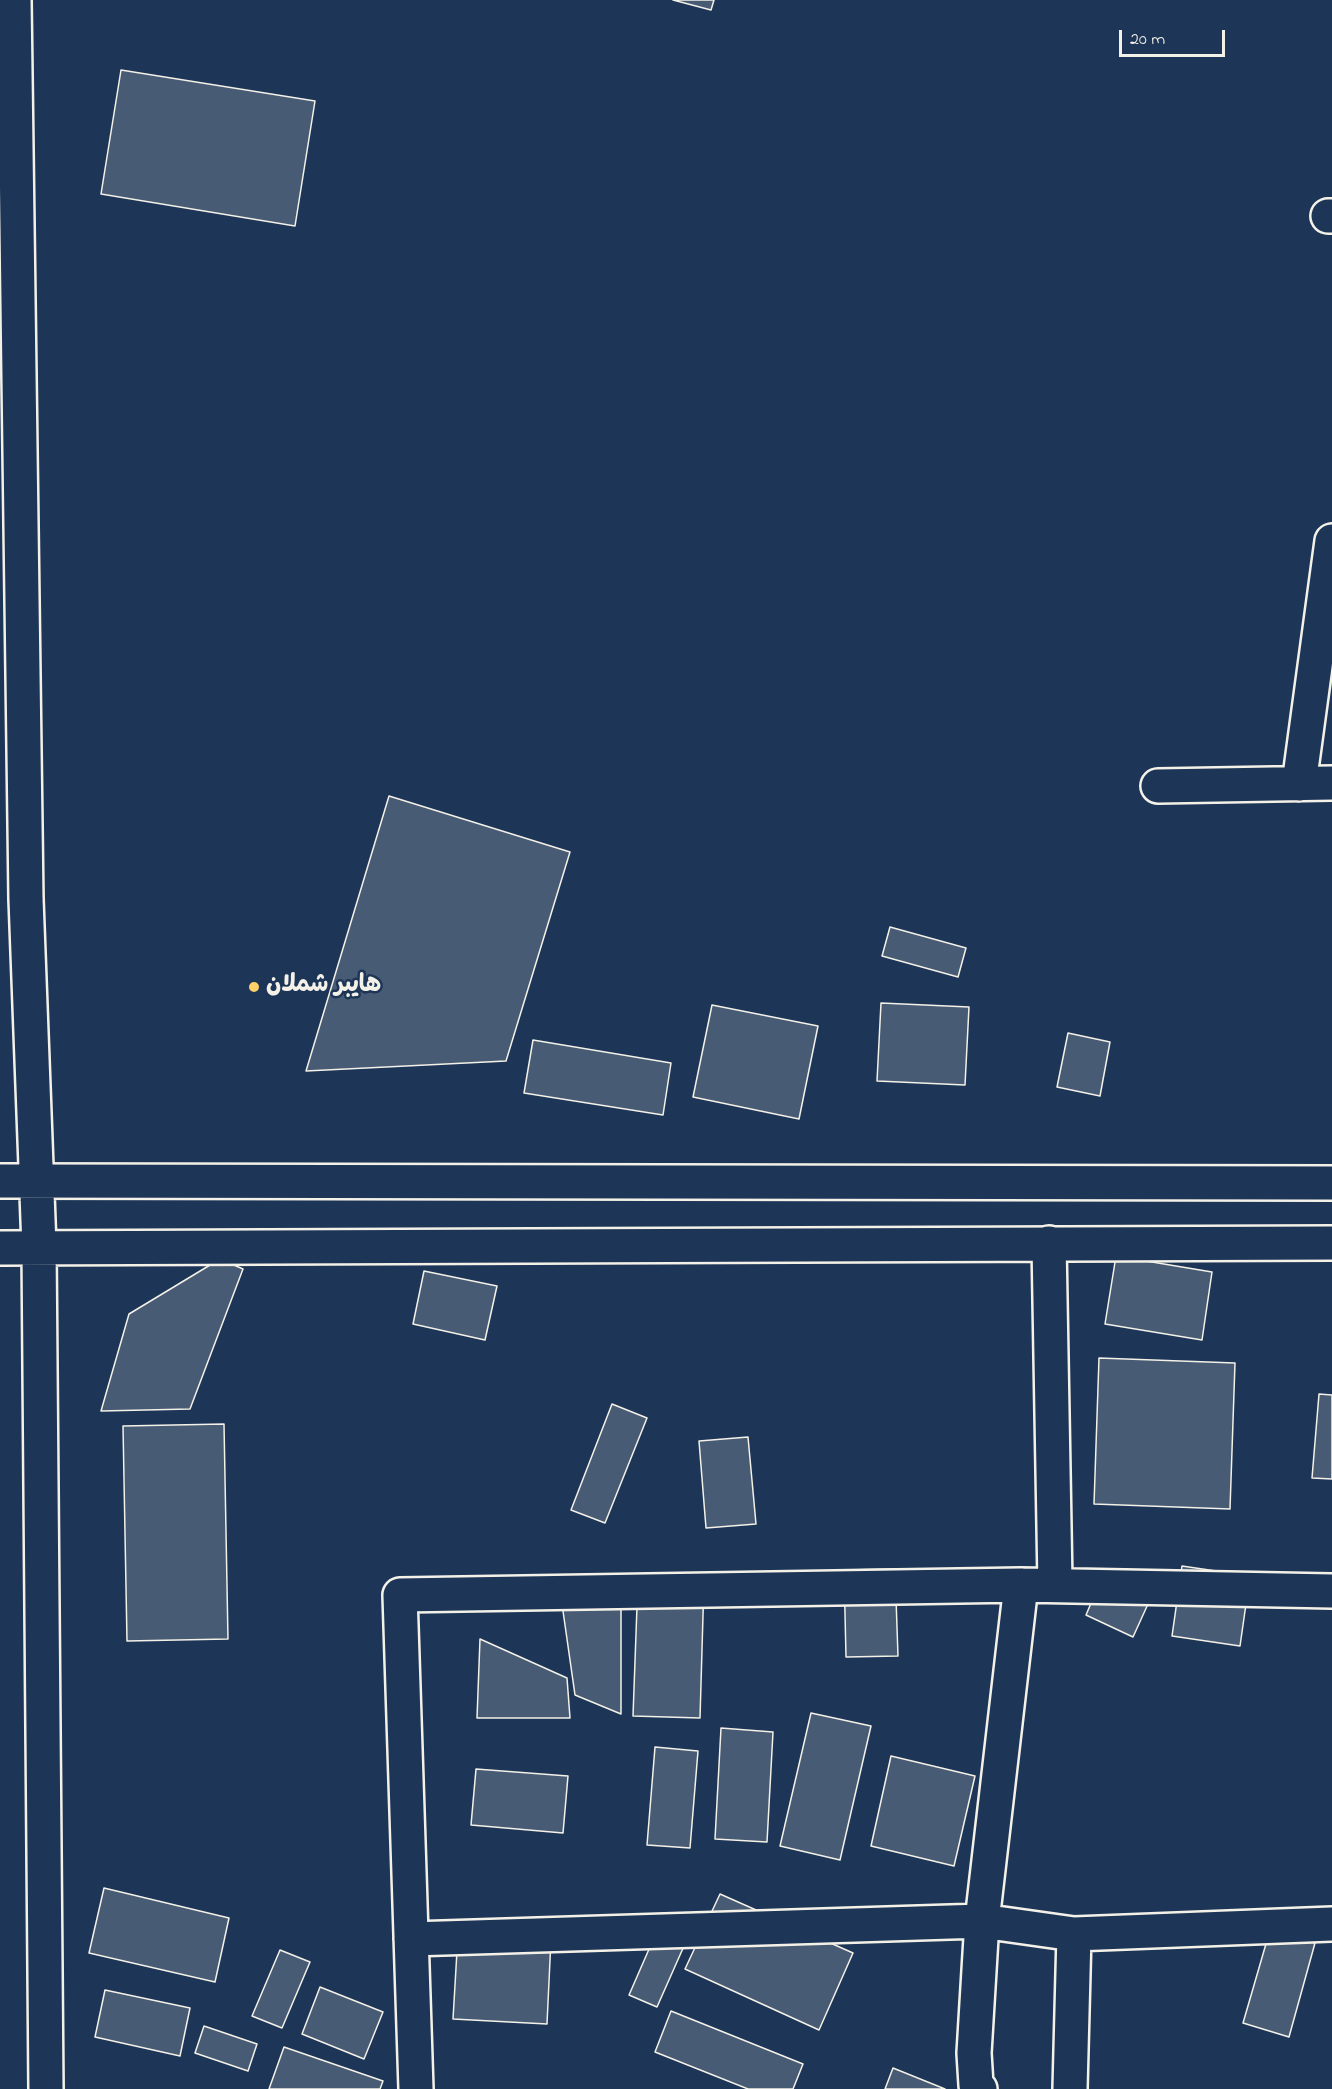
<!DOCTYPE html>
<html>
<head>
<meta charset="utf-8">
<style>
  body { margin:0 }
  #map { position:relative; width:1332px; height:2089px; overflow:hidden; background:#1d3557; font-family:"Indie Flower",sans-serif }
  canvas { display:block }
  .scale { position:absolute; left:1119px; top:30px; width:106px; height:27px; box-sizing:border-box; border:3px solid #f4f1e8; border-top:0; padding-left:8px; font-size:18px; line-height:21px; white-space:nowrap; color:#f4f1e8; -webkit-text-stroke:4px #1d3557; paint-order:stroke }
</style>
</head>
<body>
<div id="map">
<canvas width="1332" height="2089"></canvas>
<div class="scale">20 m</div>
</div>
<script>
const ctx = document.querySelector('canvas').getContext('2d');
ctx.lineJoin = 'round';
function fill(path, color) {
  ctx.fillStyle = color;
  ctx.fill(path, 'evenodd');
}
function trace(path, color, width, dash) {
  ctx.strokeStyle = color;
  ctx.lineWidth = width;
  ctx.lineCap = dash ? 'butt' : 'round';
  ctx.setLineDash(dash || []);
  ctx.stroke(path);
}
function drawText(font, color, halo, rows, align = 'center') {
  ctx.font = font + ' "Indie Flower","Playpen Sans Arabic",sans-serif';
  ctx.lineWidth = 5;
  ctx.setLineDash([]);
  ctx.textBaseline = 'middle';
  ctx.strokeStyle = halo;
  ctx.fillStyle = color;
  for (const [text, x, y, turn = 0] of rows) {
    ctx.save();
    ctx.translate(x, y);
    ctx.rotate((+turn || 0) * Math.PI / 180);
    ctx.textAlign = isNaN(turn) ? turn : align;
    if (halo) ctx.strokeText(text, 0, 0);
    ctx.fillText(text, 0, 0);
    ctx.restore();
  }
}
const building = new Path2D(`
  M673,0h41l-3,10z
  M121,70l194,31 -20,125 -194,-32z
  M389,796l181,56 -64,209 -200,10z
  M890,927l76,21 -8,29 -76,-21z
  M881,1003l88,4 -4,78 -88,-4z
  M712,1005l106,21 -19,93 -106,-22z
  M1068,1033l42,9 -10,54 -43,-9z
  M533,1040l138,23 -8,52 -139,-22z
  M1116,1256l96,16 -10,68 -97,-16z
  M220,1259l23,10 -53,140 -89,2 28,-97z
  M424,1271l73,15 -12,54 -72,-16z
  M1099,1358l136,5 -5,146 -136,-5z
  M1319,1394l13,1v84l-20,-1z
  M612,1404l35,14 -42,105 -34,-13z
  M224,1424l4,215 -101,2 -4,-215z
  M748,1437l8,87 -50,4 -7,-87z
  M1182,1566l68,10 -10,70 -68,-10z
  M895,1569l3,87 -52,1 -2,-87z
  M638,1579l66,2 -4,137 -67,-2z
  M1100,1582l48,22 -15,33 -47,-22z
  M621,1589v125l-46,-19 -15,-105z
  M480,1639l87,39 3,40h-93z
  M811,1713l60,13 -31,134 -60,-14z
  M721,1728l52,4 -6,110 -52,-3z
  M655,1747l43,4 -8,97 -43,-3z
  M891,1756l84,20 -21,90 -83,-20z
  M476,1769l92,7 -5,57 -92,-8z
  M104,1888l125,30 -14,64 -126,-29z
  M720,1894l133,59 -34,77 -134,-61z
  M660,1924l28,13 -31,70 -28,-12z
  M1270,1930l45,13 -26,94 -46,-14z
  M458,1934l93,5 -4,85 -94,-5z
  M280,1950l30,12 -28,66 -30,-12z
  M320,1987l63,25 -19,47 -62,-25z
  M105,1990l85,18 -10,48 -85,-19z
  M671,2011l132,53 -10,25h-45l-93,-37z
  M204,2026l53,18 -9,27 -53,-18z
  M284,2047l99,34 -3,8h-111z
  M893,2068l52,21h-60z`);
fill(building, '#485b74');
trace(building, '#f4f1e8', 1.5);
const minor = new Path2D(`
  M14,0l12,899 13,348 7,842
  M1328,216h4
  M1299,784l33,-243
  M1158,786l174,-3
  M0,1181l1332,2
  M1049,1243l6,341
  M0,1248l1332,-5
  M1074,1934l258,-10
  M411,1939l571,-18 92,13 -4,155
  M416,2089l-16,-494 621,-10 311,6
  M980,2089l-4,-4 -2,-32 8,-132 39,-336`);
trace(minor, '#f4f1e8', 38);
trace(minor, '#1d3557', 33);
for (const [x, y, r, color] of [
  [254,987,6,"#ffd166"]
]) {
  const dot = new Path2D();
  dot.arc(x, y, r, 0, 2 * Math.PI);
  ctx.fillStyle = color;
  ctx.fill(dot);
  trace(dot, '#1d3557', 2);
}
drawText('bold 24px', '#f4f1e8', '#1d3557', [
  ["هايبر شملان",266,987]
], 'left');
</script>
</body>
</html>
